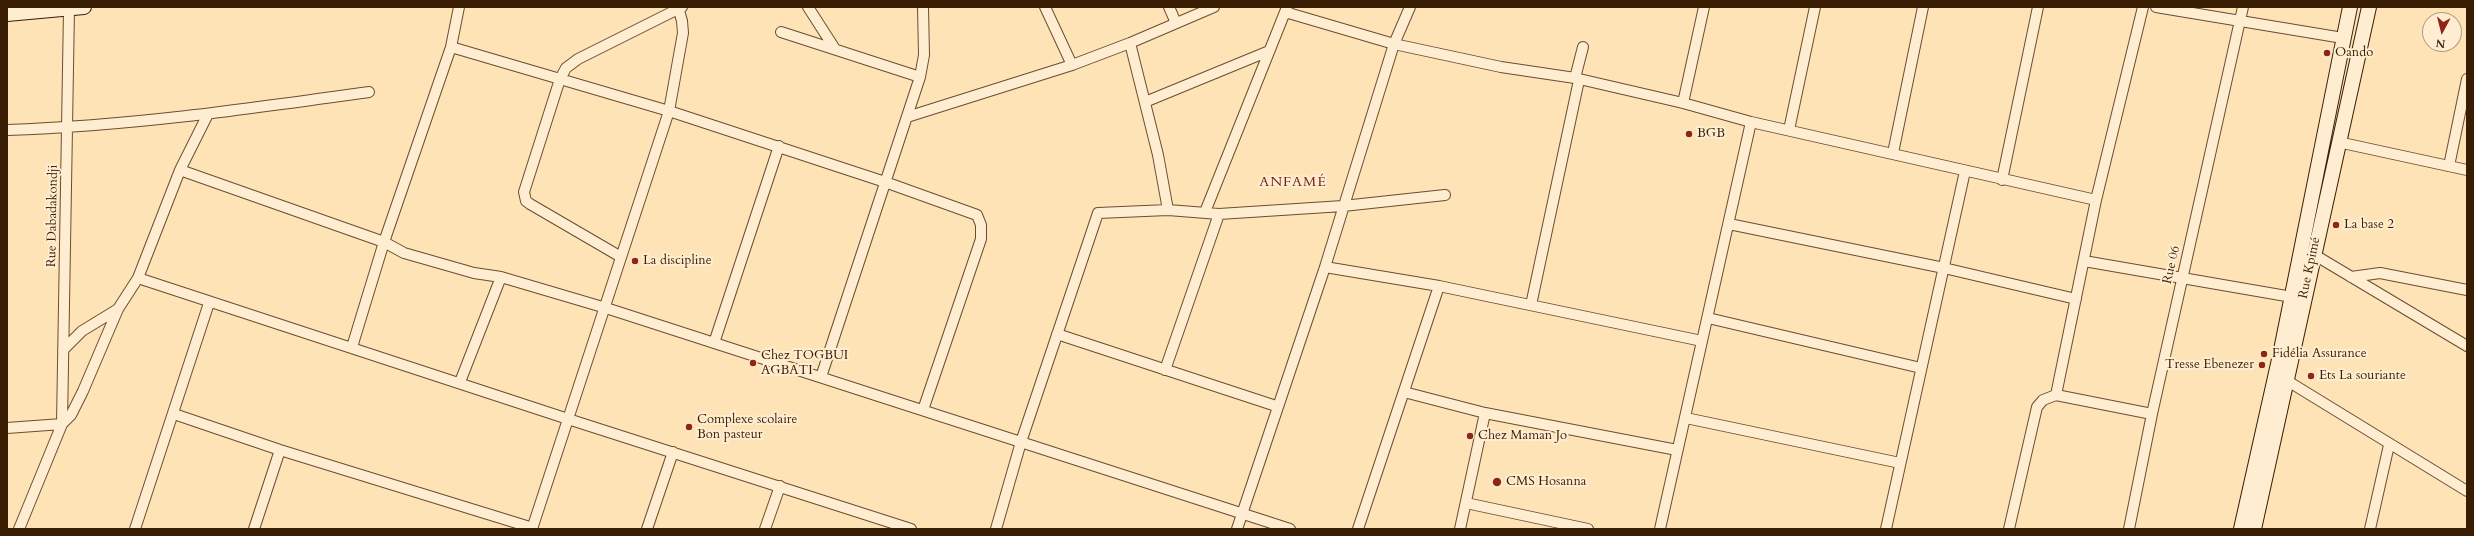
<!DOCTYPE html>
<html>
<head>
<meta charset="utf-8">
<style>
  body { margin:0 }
  #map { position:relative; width:2474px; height:536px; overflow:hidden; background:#fee3b7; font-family:Cardo,serif }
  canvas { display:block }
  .frame { position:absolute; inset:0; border:8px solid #391d03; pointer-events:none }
  .north { position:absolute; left:2422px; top:12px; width:40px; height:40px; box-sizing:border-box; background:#feedd0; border:1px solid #af9a7e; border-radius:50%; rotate:187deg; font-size:11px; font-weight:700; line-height:16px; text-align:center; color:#391d03 }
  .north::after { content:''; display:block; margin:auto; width:14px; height:18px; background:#8f2418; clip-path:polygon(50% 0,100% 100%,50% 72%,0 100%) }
</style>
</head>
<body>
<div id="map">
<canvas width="2474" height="536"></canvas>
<div class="frame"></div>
<div class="north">N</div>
</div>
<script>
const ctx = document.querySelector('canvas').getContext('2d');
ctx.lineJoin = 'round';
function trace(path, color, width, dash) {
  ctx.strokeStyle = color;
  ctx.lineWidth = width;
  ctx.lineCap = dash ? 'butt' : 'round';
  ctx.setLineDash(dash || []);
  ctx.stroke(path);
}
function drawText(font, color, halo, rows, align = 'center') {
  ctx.font = font + ' Cardo,serif';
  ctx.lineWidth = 4;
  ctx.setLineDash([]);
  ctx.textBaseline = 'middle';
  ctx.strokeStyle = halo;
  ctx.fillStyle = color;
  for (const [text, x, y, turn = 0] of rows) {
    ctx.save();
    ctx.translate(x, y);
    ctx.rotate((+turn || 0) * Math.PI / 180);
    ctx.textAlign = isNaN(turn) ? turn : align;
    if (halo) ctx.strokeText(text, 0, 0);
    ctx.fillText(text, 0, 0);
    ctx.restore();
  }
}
const minor = new Path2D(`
  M808,7l27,42
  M1045,7l27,58
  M1169,7l7,16
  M2156,7l187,31
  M1285,12l109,32 107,23 74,11 108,25 68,19 345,78
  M781,32l139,45
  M1130,43l28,112 10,55
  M451,47l218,64 216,71 92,33 4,10v14l-58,171
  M1575,78l8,-31
  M1145,102l124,-51
  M1683,103l21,-96
  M907,117l165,-52 58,-22 84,-36
  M7,130c122,-4 241,-21 362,-38
  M1789,130l26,-123
  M2338,142l129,28
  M1893,153l30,-146
  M2449,166l18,-87
  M180,170l204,72 20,11 70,20 27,4 105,31 684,221
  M2002,180l36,-173
  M1205,212l82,-205
  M1729,224l215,44 132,31
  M2313,254l154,92
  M621,257l-91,-53 -4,-3 -2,-9 36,-113 6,-11 12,-9 104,-52
  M2084,261l208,36
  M1325,267l114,19 263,55
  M2351,277l29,-4 87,17
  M138,278l430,141 343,110
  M1531,305l48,-225
  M1708,318l213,50
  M1057,334l219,72
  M714,343l65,-197
  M352,347l32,-105 67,-195 8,-40
  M63,350l19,-19 36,-22
  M1165,370l54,-156
  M821,377l99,-300 4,-22 -1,-48
  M2286,380l181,111
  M460,382l41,-105
  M1404,392l81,21 192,37
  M2056,395l40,-195 47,-193
  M174,414l106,36 253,78
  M1686,418l214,45
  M62,424l7,-415
  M7,428l55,-4
  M1466,503l122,26
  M19,529l43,-105 9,-9 12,-24 35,-82 20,-31 42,-108 28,-56
  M135,529l74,-226
  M254,529l26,-79
  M532,529l137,-418 14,-78 -1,-12 -4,-14
  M647,529l26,-77
  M765,529l15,-43
  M996,529l25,-87 77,-229 70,-3 51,4 124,-8 102,-11
  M1237,529l88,-262 69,-223 16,-37
  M1358,529l81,-243
  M1460,529l25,-116
  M1660,529l91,-407
  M1886,529l79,-358
  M2009,529l28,-122 6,-7 13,-5 96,19
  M2129,529l23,-115 91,-407
  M2370,529l19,-84`);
const secondary = new Path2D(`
  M7,14l77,-7
  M2241,529l39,-174 70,-348
  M2254,529l115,-522`);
trace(minor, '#6a4e30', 12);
trace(secondary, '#391d03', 16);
trace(minor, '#feedd0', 10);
trace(secondary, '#feedd0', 14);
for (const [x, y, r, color] of [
  [2327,53,4,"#8f2418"],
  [1689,134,4,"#8f2418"],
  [2336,225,4,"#8f2418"],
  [635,261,4,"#8f2418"],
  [2264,354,4,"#8f2418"],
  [753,363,4,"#8f2418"],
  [2262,365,4,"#8f2418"],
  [2311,376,4,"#8f2418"],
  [689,427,4,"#8f2418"],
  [1470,436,4,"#8f2418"],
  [1497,482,5,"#8f2418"]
]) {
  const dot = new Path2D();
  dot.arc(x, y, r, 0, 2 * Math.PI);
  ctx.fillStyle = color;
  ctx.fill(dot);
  trace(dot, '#feedd0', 1.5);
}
drawText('13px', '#391d03', '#feedd0', [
  ["Oando",2335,53],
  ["BGB",1697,134],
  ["La base 2",2344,225],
  ["La discipline",643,261],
  ["Fidélia Assurance",2272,354],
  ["Chez TOGBUI",761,356],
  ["AGBATI",761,371],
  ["Tresse Ebenezer",2254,365,"right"],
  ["Ets La souriante",2319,376],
  ["Complexe scolaire",697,420],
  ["Bon pasteur",697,435],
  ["Chez Maman Jo",1478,436],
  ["CMS Hosanna",1506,482]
], 'left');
drawText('13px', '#391d03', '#feedd0', [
  ["Rue Dabadakondji",53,216,-89],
  ["Rue 06",2172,265,-77],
  ["Rue Kpimé",2310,268,-78]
]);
ctx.letterSpacing = '1px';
drawText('14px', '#7a1f14', '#feedd0', [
  ["ANFAMÉ",1293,183]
]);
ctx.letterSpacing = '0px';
</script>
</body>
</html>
